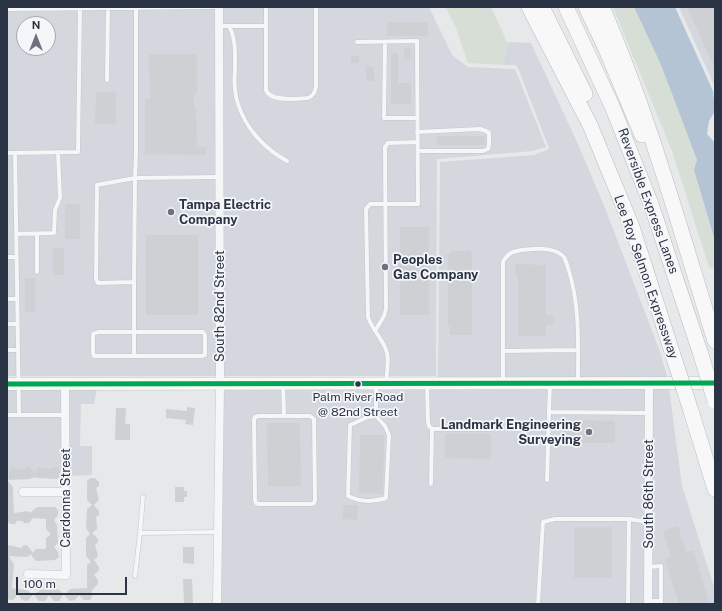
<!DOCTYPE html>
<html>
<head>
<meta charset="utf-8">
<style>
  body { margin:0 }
  #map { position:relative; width:722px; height:611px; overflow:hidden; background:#e6e8ea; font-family:"Public Sans",sans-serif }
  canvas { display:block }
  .frame { position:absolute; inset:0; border:8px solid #2b3445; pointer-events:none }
  .north { position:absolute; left:16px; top:16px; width:40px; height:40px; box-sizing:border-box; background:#f4f6f9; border:1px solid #a4a8b1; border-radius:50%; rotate:0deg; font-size:11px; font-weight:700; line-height:16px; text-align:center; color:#2b3445 }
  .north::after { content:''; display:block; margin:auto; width:14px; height:18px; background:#6c737f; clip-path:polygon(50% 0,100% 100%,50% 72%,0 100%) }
  .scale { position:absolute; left:16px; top:577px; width:111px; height:18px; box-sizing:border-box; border:2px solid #2b3445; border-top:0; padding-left:5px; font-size:12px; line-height:14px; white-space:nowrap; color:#2b3445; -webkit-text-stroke:3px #f4f6f9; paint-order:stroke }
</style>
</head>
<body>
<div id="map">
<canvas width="722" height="611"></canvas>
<div class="frame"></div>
<div class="north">N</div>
<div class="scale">100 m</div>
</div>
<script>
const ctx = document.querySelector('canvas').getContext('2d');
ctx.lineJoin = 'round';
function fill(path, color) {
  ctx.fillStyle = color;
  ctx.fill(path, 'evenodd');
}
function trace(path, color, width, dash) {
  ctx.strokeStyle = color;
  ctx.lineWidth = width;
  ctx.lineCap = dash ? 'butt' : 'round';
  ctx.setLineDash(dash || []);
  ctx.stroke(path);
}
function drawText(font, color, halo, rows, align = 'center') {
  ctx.font = font + ' "Public Sans",sans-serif';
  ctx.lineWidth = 3.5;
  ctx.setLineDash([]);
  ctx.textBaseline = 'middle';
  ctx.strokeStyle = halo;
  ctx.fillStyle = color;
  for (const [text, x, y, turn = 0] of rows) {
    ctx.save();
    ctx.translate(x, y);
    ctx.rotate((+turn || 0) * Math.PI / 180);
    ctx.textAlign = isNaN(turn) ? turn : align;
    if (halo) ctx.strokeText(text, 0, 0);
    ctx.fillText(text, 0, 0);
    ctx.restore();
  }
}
fill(new Path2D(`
  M7,7h422l23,48 16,12 47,2 31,78 -13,4 -96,8 -1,217h-429zM24,24h24v24h-24z
  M679,7h36v80z
  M507,42l24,1 46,99 28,66 54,141 9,30 -230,-1 2,-216 94,-7 13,-5 2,-2 -31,-80 -3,-3h-12l5,-21z
  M7,388h55v89l-55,2z
  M69,388h28l-3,16h-13l-1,42h12v29l-23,1z
  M224,388h421l-1,216h-423z
  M653,388h16l13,98 33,104v14h-63z`), '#d4d7dd');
fill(new Path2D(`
  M444,7h47l17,37 -5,21 -35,-2 -12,-35 -10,-20z
  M613,7h21l27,58 36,95 -3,10 21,72v26l-2,1 -4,-2 -37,-116z`), '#d6ded6');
fill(new Path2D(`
  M634,7h41l38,84 2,20 -6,10 -2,13 8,9v98l-21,-71 3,-10 -36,-95z`), '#b4c4d5');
fill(new Path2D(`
  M687,7h28v62z
  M387,22h41v14h-39l-2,-1z
  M404,48h7l-1,11h-6z
  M391,53h7v30h13v21h-20z
  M149,54h48v40h-3v15h2l1,38h9v8l-61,-1v-55h5z
  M351,56h8v7h-8z
  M366,66l8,1v14h-7z
  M96,92h20v32h-21z
  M437,136h48v9h-48z
  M65,204h15v35h-15z
  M400,227h29v88h-29v-45h-2v-9h2z
  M146,235h52v80h-52z
  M53,247l11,1v27h-11z
  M450,251h21v3h1v81h-22v-9h-2v-72h2z
  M516,264l30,1v50h8l-1,10h-7l-1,11h-27v-61h-3z
  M25,278h10v34h-10z
  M187,407l8,1 -2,17 -8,-1 1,-4 -20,-2v-9l21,2z
  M116,408h10l-1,16h5v16h-15z
  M564,420l51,1v22h-51z
  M267,423h33l1,63h-33z
  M445,434h46v25l-46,-1z
  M360,435h24l-1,59 -24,-1z
  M26,467h4l4,5 5,-5 12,2 3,-2h4l2,3v7l-3,2 -19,-1 -3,-3 -5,4 -21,1v-8l3,-4 12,2z
  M90,478h5l4,4v4l-3,2 3,12 -5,5 5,6v4l-3,2 1,12 -5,4 6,6v3l-3,3 3,11 -4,4 5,7v3l-5,5 4,5v4l-6,6v6l-2,4h-6l-5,-5 -4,5 -5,1 -6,-6 6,-6 17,-1v-23l4,-3 -5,-6v-18l4,-4 -4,-6 1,-19 5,-4 -5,-5v-19z
  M7,480l6,7 1,26 14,-2 2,2 7,-6h18l3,3v5l-4,5 3,5 1,18 -4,4 4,5 1,5 -4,3 -19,1 -5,-6 2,-2 -6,4 -18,-1 5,9 -2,23 15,2 6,5 -6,6 -5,-1 -4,-6 -5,6 -6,-1v-52l2,-2 12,3 3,-3 4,1 5,7 3,-4h10v-11l5,-4 -5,-5v-10l-13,-1 -4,5h-5l-2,-2h-5l-2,3h-5l-3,-3z
  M175,487h9v4h3v6h-3v5h-9z
  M344,505h14l-1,15 -15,-1z
  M678,526l8,26 7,-2 15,49v5h-29l-14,-45 6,-2 -8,-26z
  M574,527h38v51h-38z
  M183,547h11v17l-11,-1z
  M183,579h9l1,24 -9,1z
  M58,589l6,5 -5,7h-5l-5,-6 -4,6h-6l-5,-6 6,-5z`), '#ced0d3');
const lane = new Path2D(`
  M266,7v83c4,12 31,9 42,8 5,-2 7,-5 8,-11v-80
  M136,8v145l-1,25 84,-1
  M7,9l208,-2
  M219,26h10c7,13 6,27 6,42 -1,12 -1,25 3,36 8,25 27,45 49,57
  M229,26h37
  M357,42l60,-1 1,163h-48l-4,5 2,108c4,13 16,23 19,36 2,8 0,19 -1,28
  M385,42l-1,76h33
  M107,80l1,-72
  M417,132l63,-3 6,2 3,2v12l-1,4 -5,2h-65
  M7,153l71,-1 2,-144
  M15,153l4,262h46
  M135,178l-1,104 -36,1 -2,-4 1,-94z
  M16,234l38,-1 1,-23 5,-12 -2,-46
  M37,234v38
  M7,257h9
  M134,282v50h69l2,3v20l-4,1h-107l-1,-3v-19l5,-2h36v24
  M7,299h10
  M7,324h10
  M375,331l9,-15 2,-7 -1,-162 3,-4 30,-1
  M7,350h10
  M503,351l75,-1
  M503,381v-119c6,-12 17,-12 29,-13 9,-1 25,0 32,8 2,4 4,10 5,14 11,35 9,75 9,111
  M283,384l1,32h-25l-4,1 -1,3 1,80 1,3 3,1h52l3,-1 1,-3 -1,-81 -4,-3h-26
  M376,384v32
  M427,384l1,38 1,4 3,3h60
  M550,384l-1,28 100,1
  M7,415h12
  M376,416l9,10 4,9 -3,63c-12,4 -26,4 -38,-2l2,-71 18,-8z
  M547,480l2,-68
  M431,484l1,-55
  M143,497l-3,36 78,-1
  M648,567l13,-1v35
  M135,576l5,-43
  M648,601h13v3
  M538,604l5,-82 12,-3h74
  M628,604l1,-85 19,3`);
const street = new Path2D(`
  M23,492h42
  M28,574l38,1 -1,-191
  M217,604l3,-220 -1,-377
  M648,604l1,-220`);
const secondary = new Path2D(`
  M7,384l708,-1`);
const highway = new Path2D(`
  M529,7l61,118 42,102 41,128
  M542,7l43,87
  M566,7l46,99 39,98 50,151
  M586,7l20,42 36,86
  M602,7c47,108 78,222 113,334
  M691,411l24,78`);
trace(lane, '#c4c6c8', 5);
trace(street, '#c4c6c8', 9);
trace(secondary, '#c4c6c8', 13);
trace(highway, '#b8bbbf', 16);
trace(lane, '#f5f6f7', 4);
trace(street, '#f5f6f7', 8);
trace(secondary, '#f8f8f8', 12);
trace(highway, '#f8f8f8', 15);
const highwayBridge = new Path2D(`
  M673,355l18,56
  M701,355l14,46`);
trace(highwayBridge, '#b8bbbf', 16, []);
trace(highwayBridge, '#f8f8f8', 15);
trace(new Path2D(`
  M7,384l708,-1`), '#00a651', 5);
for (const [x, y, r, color] of [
  [171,212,4,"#6c737f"],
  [385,267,4,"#6c737f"],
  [358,384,3.5,"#2b3445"],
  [589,432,4,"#6c737f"]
]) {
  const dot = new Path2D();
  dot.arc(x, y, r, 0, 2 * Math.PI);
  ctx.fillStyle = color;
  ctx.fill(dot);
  trace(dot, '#f4f6f9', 1.5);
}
drawText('12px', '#2b3445', '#f4f6f9', [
  ["Palm River Road",358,397],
  ["@ 82nd Street",358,412]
]);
drawText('13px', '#2b3445', '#f4f6f9', [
  ["Reversible Express Lanes",648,201,70],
  ["Lee Roy Selmon Expressway",646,277,71],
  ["South 82nd Street",220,306,-90],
  ["South 86th Street",649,494,-90],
  ["Cardonna Street",66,498,-90]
]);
drawText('bold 13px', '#2b3445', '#f4f6f9', [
  ["Tampa Electric",179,205],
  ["Company",179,220],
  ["Peoples",393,260],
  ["Gas Company",393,275],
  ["Landmark Engineering",581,425,"right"],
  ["Surveying",581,440,"right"]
], 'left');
</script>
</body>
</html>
